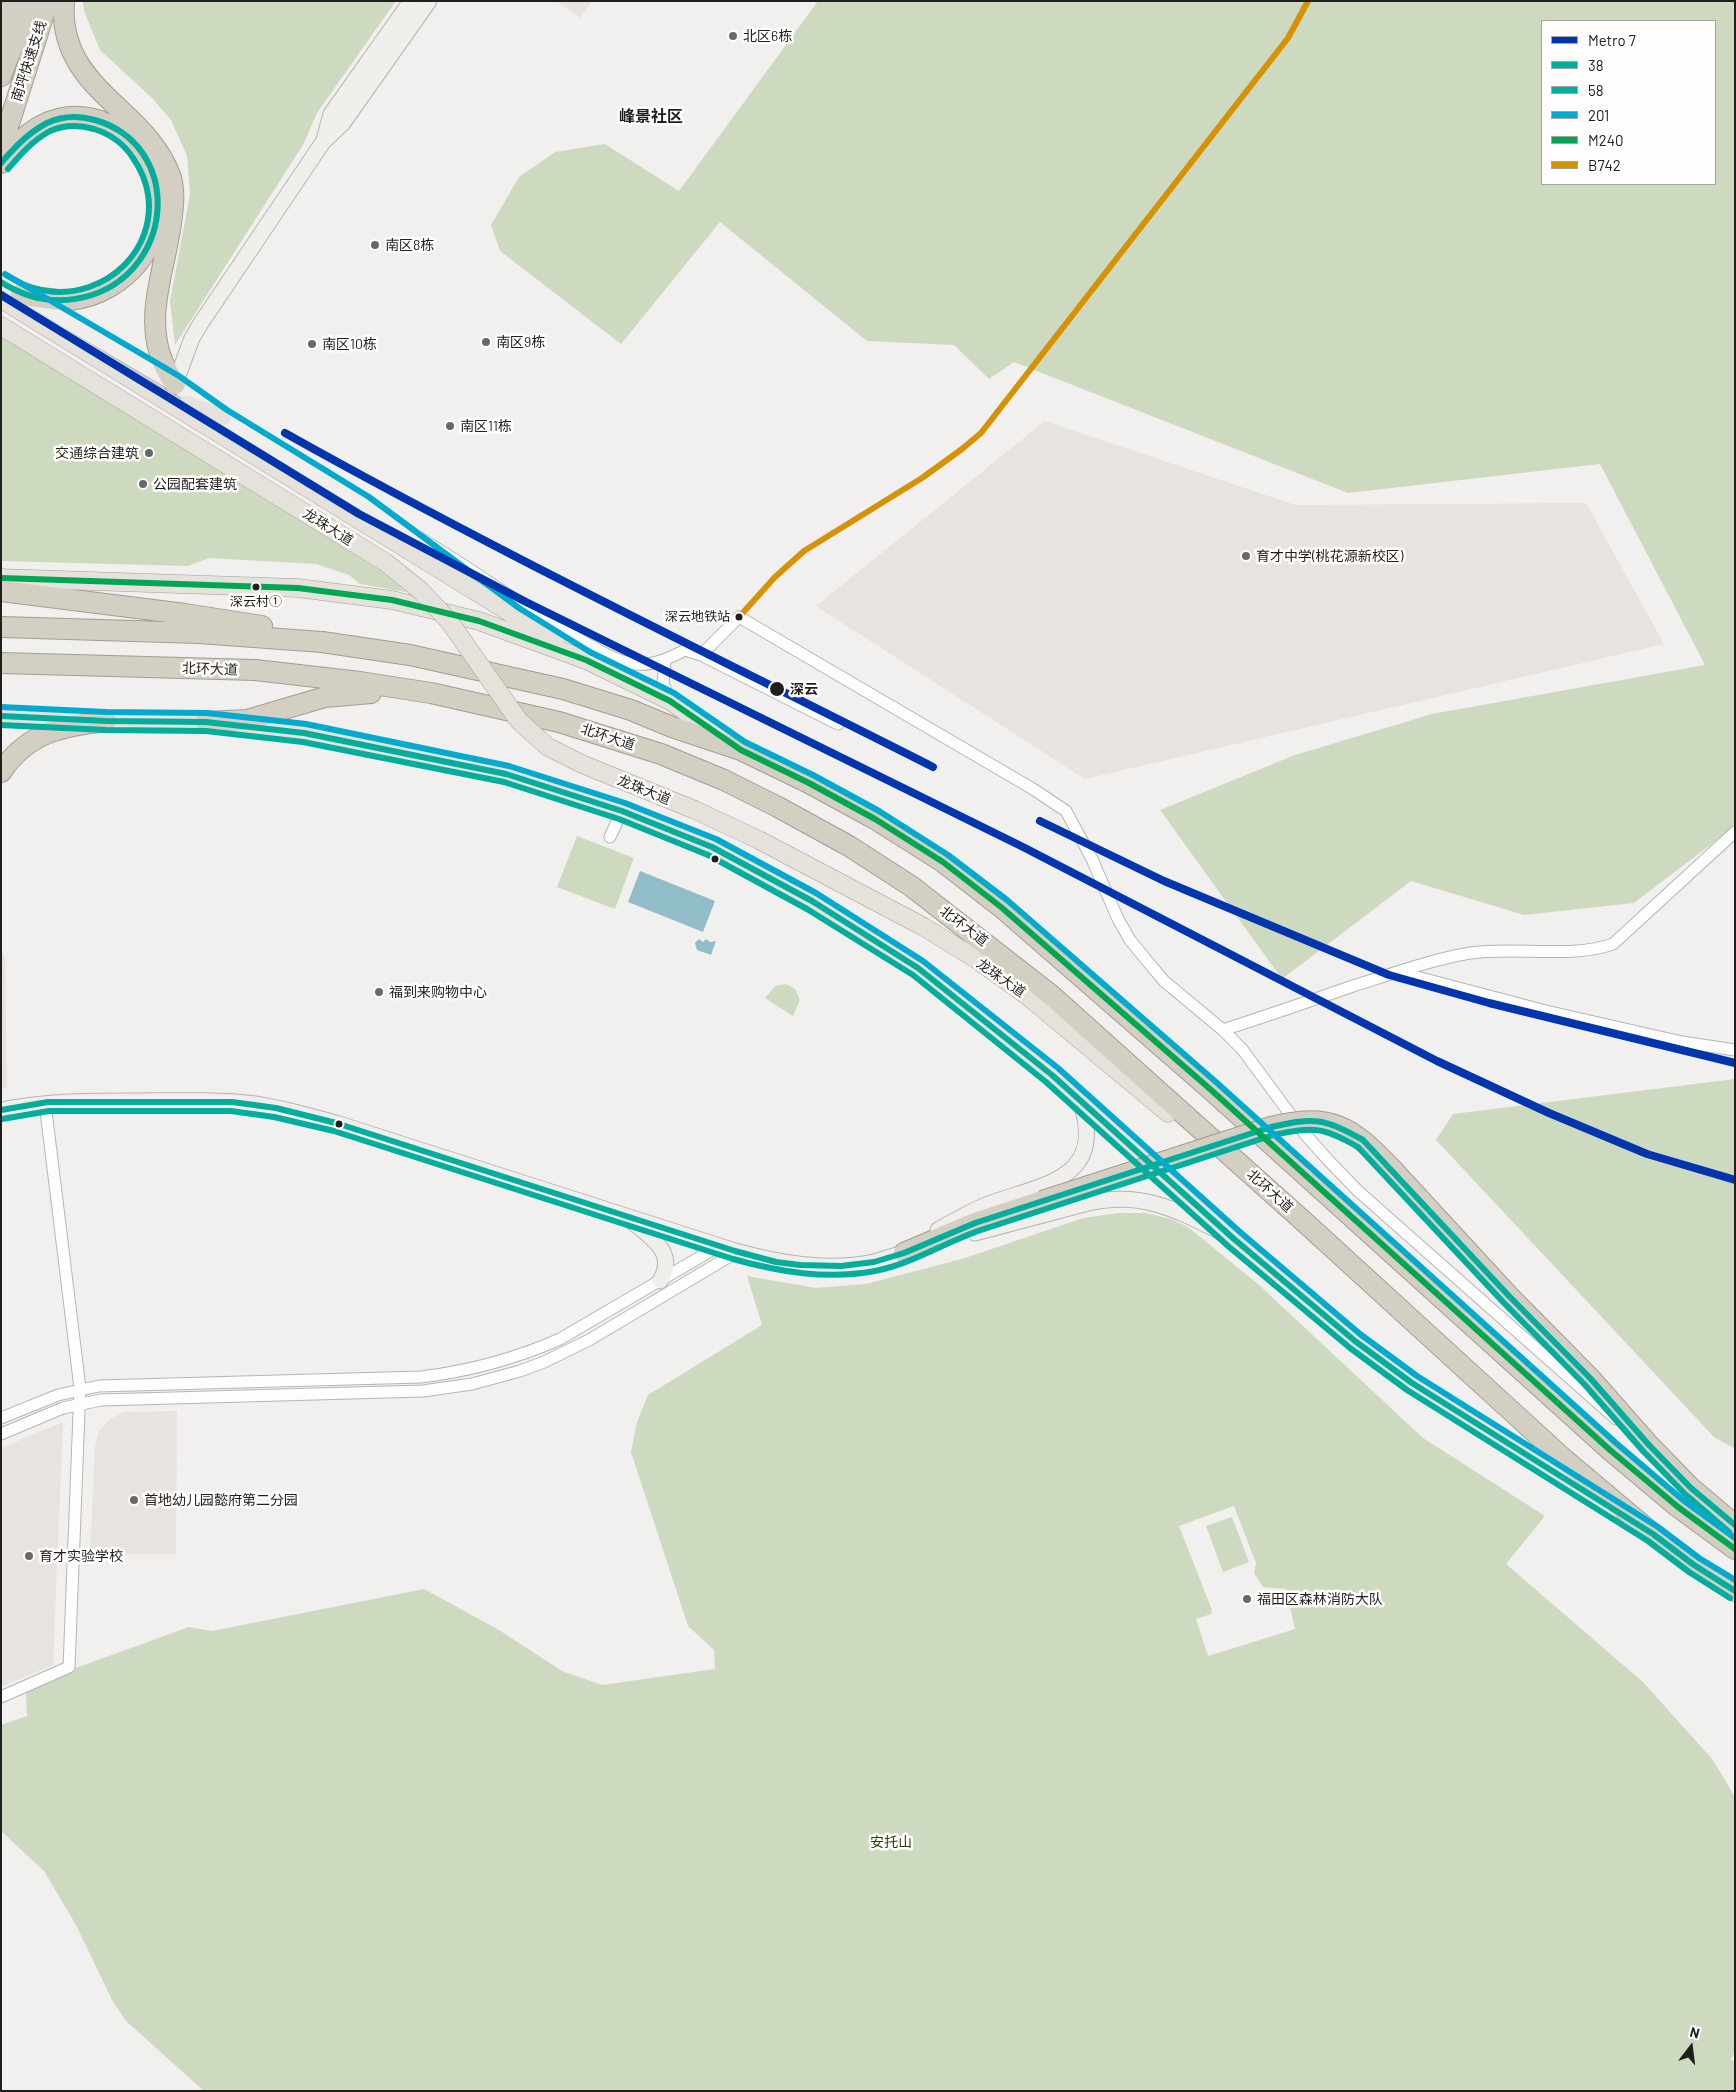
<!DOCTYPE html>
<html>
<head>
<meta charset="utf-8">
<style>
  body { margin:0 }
  #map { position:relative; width:1736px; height:2092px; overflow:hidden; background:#f1f0ef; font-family:Barlow,sans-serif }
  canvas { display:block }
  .frame { position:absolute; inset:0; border:2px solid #1f1f1e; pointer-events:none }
  .legend { position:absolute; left:1541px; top:20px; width:175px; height:165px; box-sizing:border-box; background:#fffefc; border:1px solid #a5a5a3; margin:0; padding:6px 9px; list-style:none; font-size:15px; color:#1f1f1e }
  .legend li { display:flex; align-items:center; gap:10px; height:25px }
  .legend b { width:25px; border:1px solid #a5a5a3 }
  .north { position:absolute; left:1666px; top:2022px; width:50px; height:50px; -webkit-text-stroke:4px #fffefc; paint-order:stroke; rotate:15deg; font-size:14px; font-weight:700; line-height:20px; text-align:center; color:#1f1f1e }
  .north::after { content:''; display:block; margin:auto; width:18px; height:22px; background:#1f1f1e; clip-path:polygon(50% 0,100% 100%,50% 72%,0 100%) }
</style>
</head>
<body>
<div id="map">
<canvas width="1736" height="2092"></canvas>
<div class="frame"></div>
<ul class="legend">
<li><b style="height:6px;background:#0035ad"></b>Metro 7</li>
<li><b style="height:6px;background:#01ad9c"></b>38</li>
<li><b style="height:6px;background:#01ad9c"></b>58</li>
<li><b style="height:6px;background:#00a9ce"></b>201</li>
<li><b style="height:6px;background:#00a651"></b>M240</li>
<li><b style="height:6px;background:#d79204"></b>B742</li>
</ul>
<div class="north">N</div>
</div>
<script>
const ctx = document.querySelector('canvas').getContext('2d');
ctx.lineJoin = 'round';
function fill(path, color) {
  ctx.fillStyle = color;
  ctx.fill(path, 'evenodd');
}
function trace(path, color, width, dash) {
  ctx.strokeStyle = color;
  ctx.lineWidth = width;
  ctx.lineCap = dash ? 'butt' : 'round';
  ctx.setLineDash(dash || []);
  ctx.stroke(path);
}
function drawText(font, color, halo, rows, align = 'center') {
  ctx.font = font + ' Barlow,"Noto Sans SC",sans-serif';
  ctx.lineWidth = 5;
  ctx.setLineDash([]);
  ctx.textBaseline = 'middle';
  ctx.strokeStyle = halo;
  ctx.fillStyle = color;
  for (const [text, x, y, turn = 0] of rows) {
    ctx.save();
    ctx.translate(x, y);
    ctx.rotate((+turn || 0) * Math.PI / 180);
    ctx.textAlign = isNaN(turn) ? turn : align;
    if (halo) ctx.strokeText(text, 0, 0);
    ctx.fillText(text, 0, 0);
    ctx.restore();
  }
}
fill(new Path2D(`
  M556,1h36l-12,17z
  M1045,421l250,84 291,-2 78,141 -579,135 -269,-173z
  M1,951l4,6 2,130 -6,2z
  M177,1411l-1,143h-86l5,-108 4,-15 11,-12 14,-7z
  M63,1422l-10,243 -52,22v-239z`), '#e7e3de');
fill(new Path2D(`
  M83,1h313l-79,112 -14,32 -128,200 -5,-44 20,-107 -3,-38 -16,-36 -18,-21 -53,-49 -16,-39z
  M818,1h917v825l-101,77 -110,12 -113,-34 -129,98 -122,-169 135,-55 137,-41 273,-49 -105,-201 -252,29 -334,-131 -25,17 -35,-34 -87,-4 -147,-119 -99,122 -121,-93 -9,-26 28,-48 36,-25 50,-8 74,47zM1542,21h173v163h-173z
  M1,333l318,195 59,41 28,23 -46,-8 -11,-9 -33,-11 -107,-6 -21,8 -187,-5z
  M577,836l57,22 -19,51 -58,-22z
  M786,984l9,5 5,11 -7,16 -28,-18 10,-12z
  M1735,1079v370l-21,-12 -278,-297 17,-26z
  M1118,1213h28l25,6 17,8 70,57 165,154 122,78 -39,48 137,118 70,78 22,37v255l-4,7 4,4v28h-1531l-78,-70 -14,-21 -36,-75 -32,-54 -43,-40v-106l26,-9 -1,-23 47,-24 116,-42 23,4 212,-42 75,41 63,41 40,14 113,-16 -1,-19 -26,-24 -57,-174 6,-30 11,-27 114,-70 -15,-49 69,12 50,-4 99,-26 118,-40zM1234,1506l22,57 -2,10 9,14 23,2 9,40 -87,27 -12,-37 15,-5 1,-4 -33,-84z
  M1232,1517l17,45 -26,10 -17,-46z`), '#cddac0');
fill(new Path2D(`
  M640,871l75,30 -12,31 -75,-30z
  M699,939l4,3 3,-3 4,3 6,-1 -5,14 -14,-5 -2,-7z`), '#90bdc7');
const street = new Path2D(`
  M420,538c54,32 104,70 159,101 15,9 38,23 56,25 18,2 35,-6 50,-14l16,5 137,69
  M701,655l38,-38 294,172 33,22 26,48 26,60 12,21 18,22 16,19 59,49 19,19 62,84 24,27 30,31 258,228
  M665,661l-2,22 7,18
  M610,837l12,-26
  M1398,972l148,39 136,31 53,8
  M1223,1030c43,-14 87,-29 130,-44 38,-12 77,-26 117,-33 45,-7 101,6 143,-9l122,-112
  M1,1418l57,-23 41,-9 322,-9c49,-6 94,-18 139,-38l159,-93
  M1,1434l62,-26 38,-8 322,-9 49,-7 48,-13 24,-9 45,-22 148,-88
  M1,1697l68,-30 11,-279 -35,-285`);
const secondary = new Path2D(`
  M324,140l7,-26 80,-113
  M1,282l174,102 47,33 142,87 87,64
  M175,384l17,-46 9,-15 122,-181 20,-19 86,-122
  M1,1110c43,-9 85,-9 129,-9 41,0 84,-2 125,3 27,4 54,12 81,19l399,128c45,12 92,21 139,11 14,-4 27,-9 41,-12
  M630,1220c20,17 48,32 30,61
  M938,1230c16,-9 31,-18 48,-25 55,-21 122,-24 94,-105
  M975,1233l113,-30c53,-12 87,6 133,29`);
const primary = new Path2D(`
  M1,299l555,342
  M1,326l384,236
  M187,405l35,12
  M1,578l297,10 94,12 87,21 107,39 84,41 60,42
  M1,716l45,1 60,4 100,1 98,11 202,41 116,37 90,36 49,25 51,29 106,67 134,107 182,164 121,102 57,42 200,126
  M695,810l64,30 165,87 52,32 49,35 143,119`);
const highway = new Path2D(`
  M64,1c-7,89 84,107 107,177 4,14 2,30 0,45 -6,47 -28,95 -7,142 3,6 7,13 11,19
  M1,35l12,-34
  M1,76l29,-75
  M1,149l47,-148
  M1,163c9,-10 18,-22 29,-30 48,-37 109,-6 125,48 18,57 -29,113 -85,119 -17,1 -33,-3 -49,-6
  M1,591l184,23 77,12
  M1,627l198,6 123,9 88,13 153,34 68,21 41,17 69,23 68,33 66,36 68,43 58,45 209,182 400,361 68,57 57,42
  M1,663l254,7 105,12 71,11 128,29 102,32 63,26 54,27 71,39 62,40 140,109 260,233 254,232 88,74 41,31 41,26
  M206,722l41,-2 78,-23 46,-4
  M1,772c27,-40 61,-46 105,-51
  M1392,1169l117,127 82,83 58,66 42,43 44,37
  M904,1253l71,-30 67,-22`);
trace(street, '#b6b5b4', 13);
trace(secondary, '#b6b5b4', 17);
trace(primary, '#a29d90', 19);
trace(highway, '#a29d90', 22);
trace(street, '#fdfdfd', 11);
trace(secondary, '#f0efec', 15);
trace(primary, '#e4e2db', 18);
trace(highway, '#d4cfc3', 20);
const primaryBridge = new Path2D(`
  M385,562l36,29 28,30 70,100 29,26 34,17 113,46`);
const highwayBridge = new Path2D(`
  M1042,1201l229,-74c60,-15 80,-1 121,42`);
trace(primaryBridge, '#a29d90', 19, []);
trace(highwayBridge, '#a29d90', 22, []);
trace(primaryBridge, '#e4e2db', 18);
trace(highwayBridge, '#d4cfc3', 20);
trace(new Path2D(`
  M1,163c14,-16 27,-30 46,-40 15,-7 33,-7 48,-3 87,25 81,147 -3,175 -32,10 -63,5 -91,-13
  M1,716l105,5 100,1 98,11 202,41 116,37 90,36 100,54 106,67 134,107 182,164 121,102 57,42 241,151 41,31 41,26
  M1,1110l47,-8h184l44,6 60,15 399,128 41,11 24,3 41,1 33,-4 30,-9 71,-30 296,-96c44,-10 52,-9 92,13l146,156 82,83 58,66 42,43 44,37`), '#01ad9c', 6);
trace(new Path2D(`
  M6,275c25,16 54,22 83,12 55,-19 78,-81 44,-129 -9,-14 -23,-24 -39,-29 -14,-4 -30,-4 -44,2 -18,10 -29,23 -42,38
  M1,725l105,5 100,1 97,11 201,40 115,37 89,36 99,54 106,66 133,107 182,164 122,102 57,42 241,151 41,31 41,26
  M2,1119l47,-8h182l43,6 60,14 399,128c47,13 93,21 142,12 37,-7 70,-29 106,-41 97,-32 195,-63 292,-95 41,-8 48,-9 85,12l145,155 82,83 58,66 42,43 44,38`), '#01ad9c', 6);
trace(new Path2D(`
  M5,274l174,102 48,34 142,87 150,111 71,44 84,41 71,49 68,33 66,36 69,44 59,45 209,182 400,361 67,57 52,38
  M1,707l105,5 101,1 99,11 203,42 116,37 91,36 100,54 107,68 135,107 182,164 120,102 57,42 241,151 41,31 36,22`), '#00a9ce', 6);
trace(new Path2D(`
  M1,578l297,10 94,12 87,21 107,39 84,41 71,49 68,33 66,36 68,43 58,45 209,182 400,361 68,57 57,42`), '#00a651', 6);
trace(new Path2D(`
  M739,617l36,-40 29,-26 118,-73 40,-29 19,-16 307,-395 20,-37`), '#d79204', 6);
trace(new Path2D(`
  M1,295l358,219 167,88 497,245 414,214 112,52 98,41 88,26
  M285,433c212,119 431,224 648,334
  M1040,821l124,60 225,94 100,28 246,60`), '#0035ad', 8);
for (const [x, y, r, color] of [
  [733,36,5,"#686867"],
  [375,245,5,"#686867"],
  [486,342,5,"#686867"],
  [312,344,5,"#686867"],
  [450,426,5,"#686867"],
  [149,453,5,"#686867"],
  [143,484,5,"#686867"],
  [1246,556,5,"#686867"],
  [256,587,4.5,"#1f1f1e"],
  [739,617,4.5,"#1f1f1e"],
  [777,689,8,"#1f1f1e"],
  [715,859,4.5,"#1f1f1e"],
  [379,992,5,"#686867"],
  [339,1124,4.5,"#1f1f1e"],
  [134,1500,5,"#686867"],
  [29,1556,5,"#686867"],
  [1247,1599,5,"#686867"]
]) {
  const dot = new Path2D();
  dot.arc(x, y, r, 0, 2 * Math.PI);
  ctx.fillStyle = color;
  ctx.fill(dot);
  trace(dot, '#fffefc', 2);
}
drawText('13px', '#1f1f1e', '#fffefc', [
  ["深云村①",256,602],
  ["深云地铁站",730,617,"right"]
]);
drawText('14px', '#1f1f1e', '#fffefc', [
  ["北区6栋",743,36],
  ["南区8栋",385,245],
  ["南区9栋",496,342],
  ["南区10栋",322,344],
  ["南区11栋",460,426],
  ["交通综合建筑",139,453,"right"],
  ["公园配套建筑",153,484],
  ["育才中学(桃花源新校区)",1256,556],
  ["福到来购物中心",389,992],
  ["首地幼儿园懿府第二分园",144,1500],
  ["育才实验学校",39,1556],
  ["福田区森林消防大队",1257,1599]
], 'left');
drawText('14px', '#1f1f1e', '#fffefc', [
  ["南坪快速支线",29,61,-72],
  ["龙珠大道",328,527,32],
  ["北环大道",210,669,2],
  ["北环大道",608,737,18],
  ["龙珠大道",644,790,22],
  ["北环大道",964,926,37],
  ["龙珠大道",1001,978,35],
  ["北环大道",1270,1191,42]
]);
drawText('bold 14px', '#1f1f1e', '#fffefc', [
  ["深云",790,689]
], 'left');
drawText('14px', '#273d09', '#fffefc', [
  ["安托山",891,1842]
]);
drawText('bold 16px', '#1f1f1e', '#fffefc', [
  ["峰景社区",651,117]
]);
</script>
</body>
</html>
